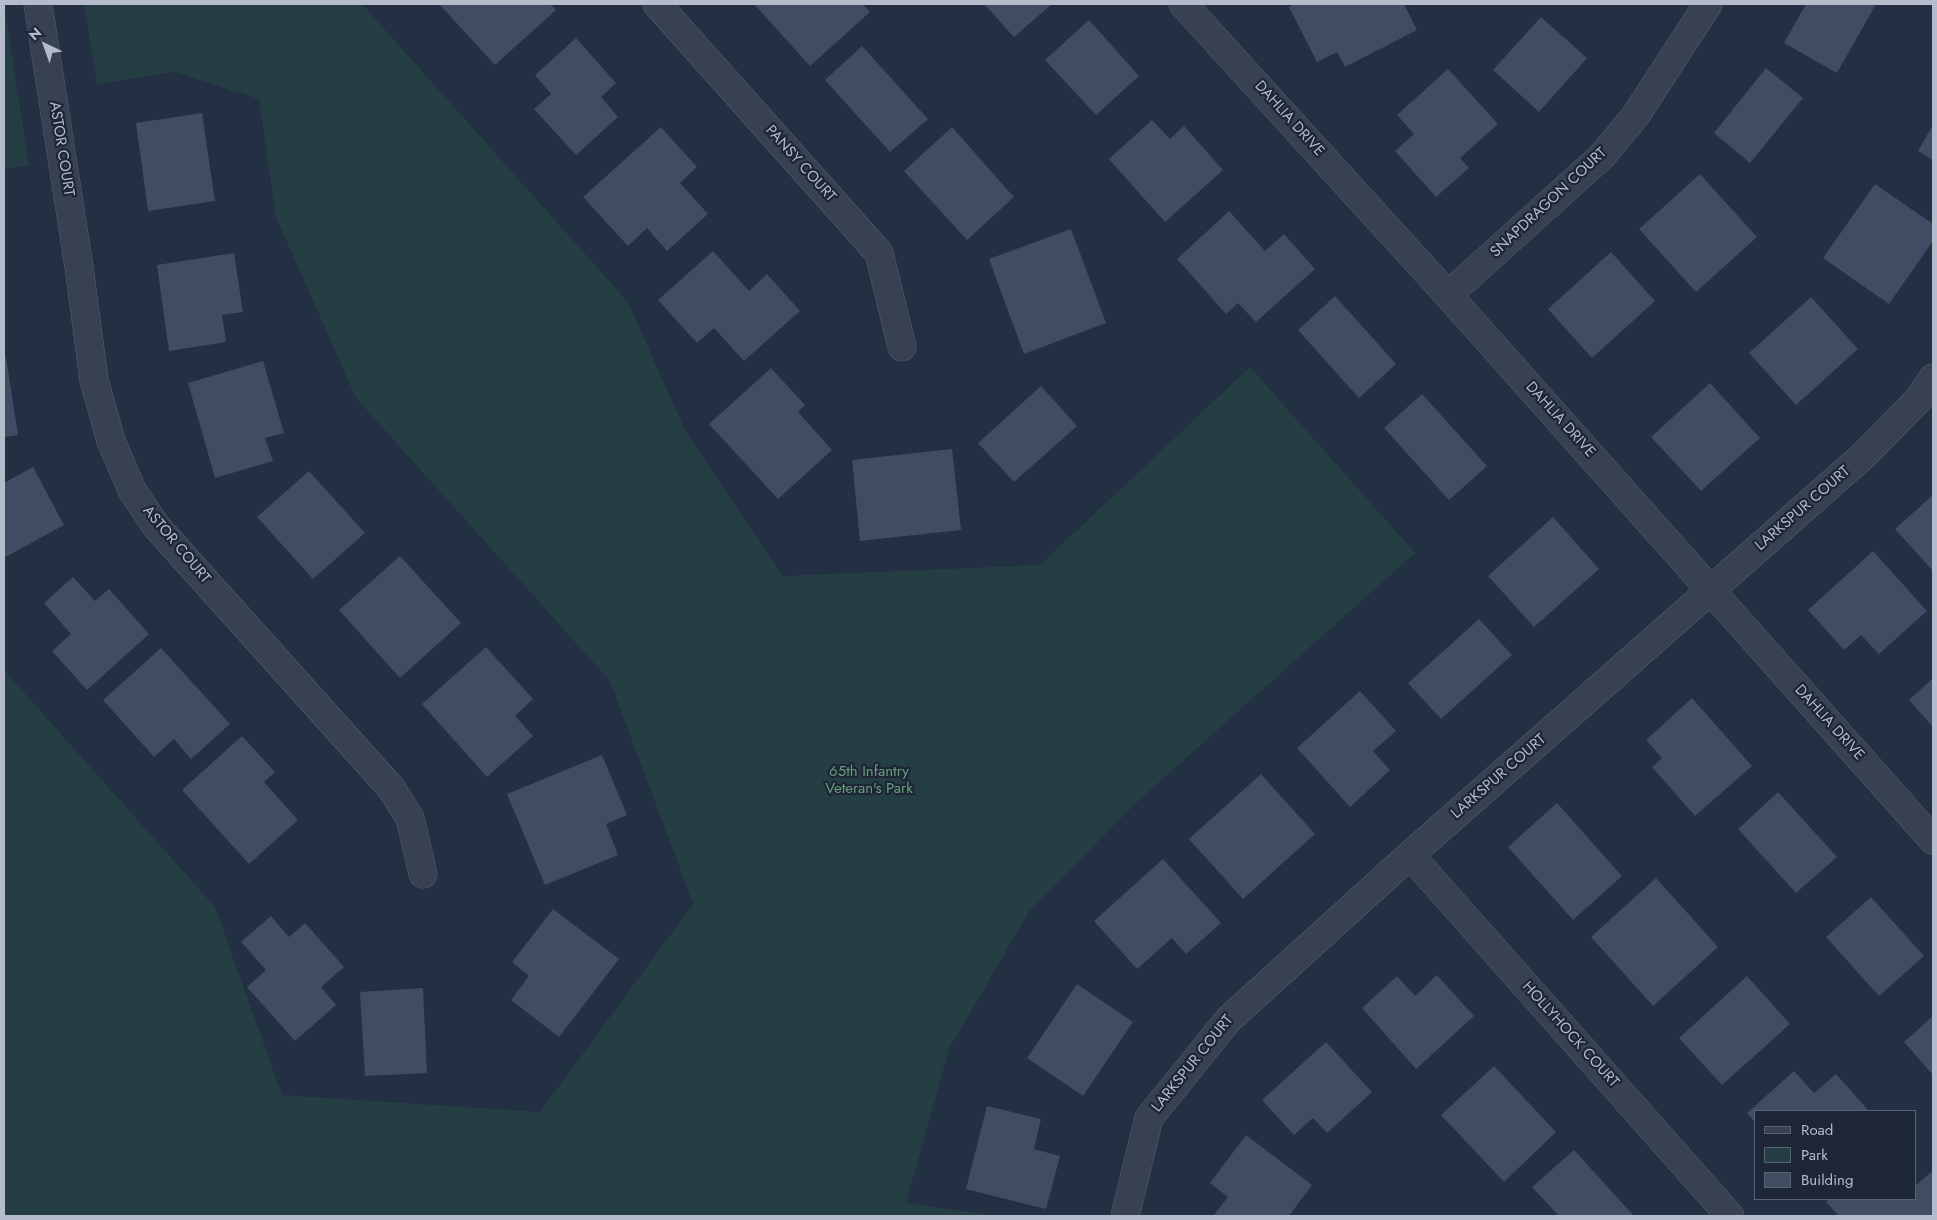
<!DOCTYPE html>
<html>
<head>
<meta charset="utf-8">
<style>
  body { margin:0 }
  #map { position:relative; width:1937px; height:1220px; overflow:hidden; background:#232f42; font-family:Jost,sans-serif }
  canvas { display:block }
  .frame { position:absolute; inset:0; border:5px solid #b4bccc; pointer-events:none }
  .legend { position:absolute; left:1754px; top:1110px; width:162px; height:90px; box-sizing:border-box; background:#1c2637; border:1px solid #596273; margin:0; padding:6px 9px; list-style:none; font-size:15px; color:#b4bccc }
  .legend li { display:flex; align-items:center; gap:10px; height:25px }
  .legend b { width:25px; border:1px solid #596273 }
  .north { position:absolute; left:20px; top:20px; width:50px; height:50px; -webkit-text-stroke:4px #1c2637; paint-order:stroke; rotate:318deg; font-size:14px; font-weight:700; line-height:20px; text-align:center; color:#b4bccc }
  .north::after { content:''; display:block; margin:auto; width:18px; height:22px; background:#b4bccc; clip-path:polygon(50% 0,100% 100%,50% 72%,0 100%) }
</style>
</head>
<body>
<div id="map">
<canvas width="1937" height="1220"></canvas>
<div class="frame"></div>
<ul class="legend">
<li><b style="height:6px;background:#384151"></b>Road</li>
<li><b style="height:14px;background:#253e43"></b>Park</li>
<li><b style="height:14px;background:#3f4c62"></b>Building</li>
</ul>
<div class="north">N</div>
</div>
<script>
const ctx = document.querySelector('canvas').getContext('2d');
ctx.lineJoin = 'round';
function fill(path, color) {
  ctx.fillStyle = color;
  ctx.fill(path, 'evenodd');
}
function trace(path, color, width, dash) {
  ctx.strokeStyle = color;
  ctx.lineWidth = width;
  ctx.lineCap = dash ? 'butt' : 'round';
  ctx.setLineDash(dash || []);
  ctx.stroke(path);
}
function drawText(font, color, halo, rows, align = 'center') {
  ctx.font = font + ' Jost,sans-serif';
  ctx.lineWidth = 4.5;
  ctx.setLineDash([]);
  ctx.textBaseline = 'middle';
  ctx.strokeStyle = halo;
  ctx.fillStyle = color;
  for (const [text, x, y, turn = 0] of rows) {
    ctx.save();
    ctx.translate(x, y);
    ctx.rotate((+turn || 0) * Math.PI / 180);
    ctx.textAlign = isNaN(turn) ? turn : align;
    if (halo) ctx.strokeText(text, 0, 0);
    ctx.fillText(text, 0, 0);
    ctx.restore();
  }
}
fill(new Path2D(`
  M4,4l25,161 -25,4z
  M84,4h278l266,298 56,126 99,148 257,-11 210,-198 165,186 -277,248 -108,109 -81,139 -43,154 92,13h-994v-546l211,237 67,188 258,17 153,-208 -83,-223 -254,-283 -80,-181 -17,-118 -84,-27 -78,12z`), '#253e43');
fill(new Path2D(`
  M439,4h111l6,6 -61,55z
  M754,4h109l7,8 -60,54z
  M984,4h68l-38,33z
  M1294,4h110l13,26 -72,37 -8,-15 -20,10 -28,-55z
  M1806,4h70l-39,69 -53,-30z
  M1541,17l46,41 -48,54 -46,-42z
  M1089,20l50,56 -43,39 -51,-55z
  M576,38l40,45 -15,14 17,20 -42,38 -42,-46 17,-15 -16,-19z
  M862,46l66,73 -38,33 -65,-72z
  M1766,68l37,30 -53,65 -36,-30z
  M1448,69l50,55 -38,34 9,10 -33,29 -41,-46 19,-17 -17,-19z
  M202,113l13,88 -67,10 -12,-88z
  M1152,120l18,19 14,-13 39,44 -58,52 -56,-63z
  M1933,125v35l-15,-9z
  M661,127l36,40 -17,16 28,31 -41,37 -20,-23 -19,18 -45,-49z
  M952,127l62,70 -47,43 -63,-69z
  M1700,174l57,63 -61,55 -57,-63z
  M1875,184l58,40v17l-44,63 -66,-46z
  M1229,211l36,40 19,-17 31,35 -59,53 -18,-19 -12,11 -49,-55z
  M1071,229l35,94 -82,31 -35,-95z
  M713,251l36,40 18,-17 33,37 -56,50 -30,-33 -17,15 -39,-43z
  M1611,252l44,49 -63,57 -44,-49z
  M234,253l9,59 -21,3 4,27 -57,9 -12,-86z
  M1335,296l61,68 -37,34 -61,-68z
  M1811,297l47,52 -62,56 -47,-52z
  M4,357h2l12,78 -14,2z
  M263,361l21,72 -19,5 8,23 -58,17 -27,-95z
  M771,368l34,37 -7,7 34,38 -54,49 -69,-75z
  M1710,383l50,55 -59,53 -50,-54z
  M1041,386l36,40 -63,56 -36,-39z
  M1422,394l65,72 -38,34 -65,-72z
  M952,449l9,81 -101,11 -8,-81z
  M33,467l31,58 -60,33v-75z
  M309,471l56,62 -52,46 -56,-62z
  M1933,495v76l-38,-42z
  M1553,517l46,52 -65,58 -46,-51z
  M1873,551l54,60 -48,43 -18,-19 -17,15 -36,-40z
  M400,556l61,67 -61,55 -61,-68z
  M73,577l22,24 14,-12 40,45 -62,56 -35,-39 19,-17 -27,-31z
  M1479,619l33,36 -71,64 -33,-36z
  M486,647l47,52 -18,17 18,20 -46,41 -65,-73z
  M161,648l69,76 -39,35 -17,-20 -20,18 -51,-57z
  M1933,678v49l-24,-27z
  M1360,691l36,40 -23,20 17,19 -40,37 -53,-59z
  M1692,698l60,68 -57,50 -43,-49 10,-9 -16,-18z
  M242,736l33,36 -11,10 34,38 -49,44 -67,-74z
  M602,755l25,60 -21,9 12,31 -73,30 -38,-91z
  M1261,774l54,60 -72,65 -54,-60z
  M1778,792l59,65 -41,36 -58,-64z
  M1557,803l65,73 -49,44 -65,-73z
  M1163,859l58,64 -35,31 -14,-16 -35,31 -43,-48z
  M1656,878l62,69 -65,59 -62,-69z
  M1871,897l53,59 -45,40 -53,-59z
  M553,909l66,50 -60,78 -48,-37 18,-24 -17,-14z
  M271,916l18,21 16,-14 39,44 -23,20 15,18 -41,36 -48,-54 19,-17 -25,-28z
  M1437,975l37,41 -58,53 -54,-61 35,-32 18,20z
  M1747,976l43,48 -68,61 -43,-47z
  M1077,984l56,38 -50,74 -56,-38z
  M423,988l4,85 -62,3 -5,-84z
  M1933,1016v59l-29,-33z
  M1326,1042l46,50 -45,41 -14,-15 -19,17 -32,-35z
  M1494,1066l62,66 -52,50 -63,-67z
  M1794,1071l20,22 22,-19 33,37h-113v12l-9,-10z
  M987,1106l54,13 -7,30 26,7 -14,53 -80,-20z
  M1246,1135l66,50 -23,31h-76l15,-19 -18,-14z
  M1574,1150l60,66h-75l-27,-29z
  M1931,1172l2,2v42h-94l-13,-14 3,-3h87v-14z`), '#3f4c62');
const street = new Path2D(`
  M38,4l41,263 15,113 17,61 21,49 24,36 235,262 19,30 13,56
  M657,4l222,249 23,94
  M1183,4l265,291 485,545
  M1448,295l154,-139 34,-41 72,-111
  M1410,855l320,361
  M1125,1216l24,-98 79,-98 182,-165 454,-400 54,-55 15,-22`);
trace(street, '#555f6f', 29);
trace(street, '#384151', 28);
drawText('15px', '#b4bccc', '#1c2637', [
  ["DAHLIA DRIVE",1289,119,48],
  ["ASTOR COURT",61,149,81],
  ["PANSY COURT",800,164,48],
  ["SNAPDRAGON COURT",1549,203,-43],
  ["DAHLIA DRIVE",1560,420,48],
  ["LARKSPUR COURT",1803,509,-41],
  ["ASTOR COURT",176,545,50],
  ["DAHLIA DRIVE",1829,723,48],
  ["LARKSPUR COURT",1499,777,-41],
  ["HOLLYHOCK COURT",1570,1035,48],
  ["LARKSPUR COURT",1193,1064,-51]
]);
drawText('15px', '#699f78', '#1c2637', [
  ["65th Infantry",869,772],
  ["Veteran's Park",869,789]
]);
</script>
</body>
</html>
